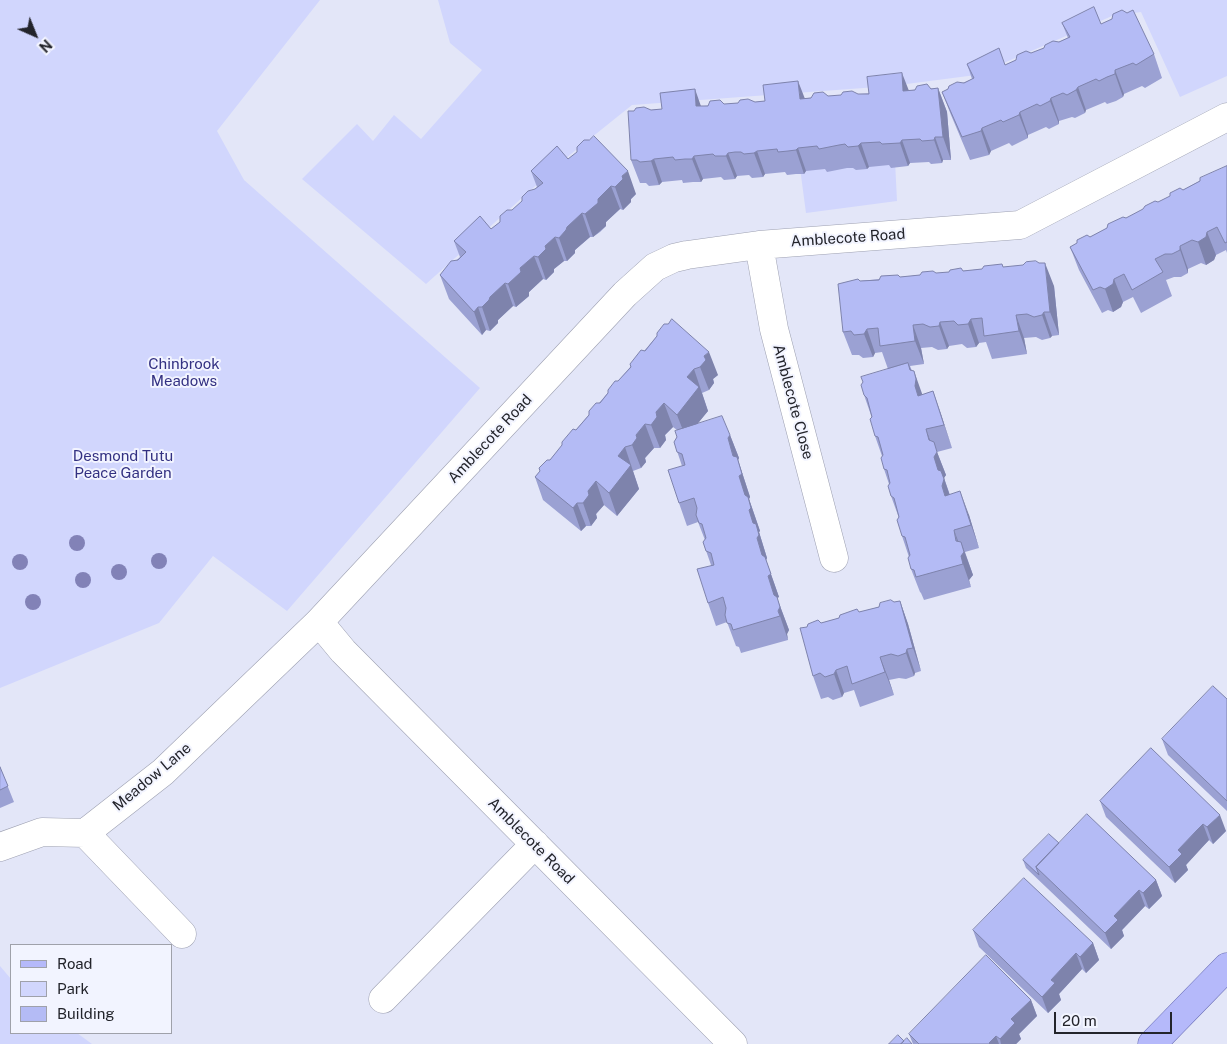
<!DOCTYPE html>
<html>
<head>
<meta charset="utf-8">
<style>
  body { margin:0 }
  #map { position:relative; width:1227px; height:1044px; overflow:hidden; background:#e3e6f8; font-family:"Public Sans",sans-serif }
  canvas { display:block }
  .legend { position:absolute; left:10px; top:944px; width:162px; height:90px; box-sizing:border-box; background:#f2f4ff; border:1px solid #9fa1aa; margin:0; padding:6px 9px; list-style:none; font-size:15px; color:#23242b }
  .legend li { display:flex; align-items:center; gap:10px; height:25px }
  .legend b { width:25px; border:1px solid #9fa1aa }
  .north { position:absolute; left:10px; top:10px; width:50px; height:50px; -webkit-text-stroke:4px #f2f4ff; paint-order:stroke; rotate:136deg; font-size:14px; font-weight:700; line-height:20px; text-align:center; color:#23242b }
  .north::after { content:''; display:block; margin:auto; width:18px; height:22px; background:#23242b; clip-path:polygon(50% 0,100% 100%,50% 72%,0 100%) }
  .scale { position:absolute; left:1054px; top:1012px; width:118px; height:22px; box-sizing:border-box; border:2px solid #23242b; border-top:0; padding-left:6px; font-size:15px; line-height:18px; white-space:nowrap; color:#23242b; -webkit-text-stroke:4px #f2f4ff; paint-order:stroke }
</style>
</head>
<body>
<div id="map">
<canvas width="1227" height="1044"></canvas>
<ul class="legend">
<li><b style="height:6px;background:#b5b9fa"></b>Road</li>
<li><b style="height:14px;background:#d1d6fd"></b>Park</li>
<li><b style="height:14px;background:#b4bbf5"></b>Building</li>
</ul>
<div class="north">N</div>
<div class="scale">20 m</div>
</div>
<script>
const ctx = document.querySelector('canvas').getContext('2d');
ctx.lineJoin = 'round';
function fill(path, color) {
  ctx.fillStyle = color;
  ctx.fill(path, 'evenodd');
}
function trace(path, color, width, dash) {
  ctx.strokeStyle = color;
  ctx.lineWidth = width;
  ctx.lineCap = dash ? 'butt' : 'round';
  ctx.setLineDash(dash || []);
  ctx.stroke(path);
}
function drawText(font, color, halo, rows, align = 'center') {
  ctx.font = font + ' "Public Sans",sans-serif';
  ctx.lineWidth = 4;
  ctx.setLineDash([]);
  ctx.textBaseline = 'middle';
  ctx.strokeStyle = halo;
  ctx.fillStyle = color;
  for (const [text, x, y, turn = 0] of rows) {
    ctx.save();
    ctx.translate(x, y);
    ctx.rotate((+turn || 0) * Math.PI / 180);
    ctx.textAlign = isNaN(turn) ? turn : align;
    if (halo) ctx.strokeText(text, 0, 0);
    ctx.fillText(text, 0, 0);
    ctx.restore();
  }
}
fill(new Path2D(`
  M0,0h320l-103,131 27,49 236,208 -193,223 -74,-55 -54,67 -159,65z
  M438,0h789v76l-47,21 -39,-85 -29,4 -136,59 -85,11 -259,19 -61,49 -145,130 -124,-105 55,-55 16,17 21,-26 27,24 61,-69 -32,-27z
  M895,161l2,40 -91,12 -6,-45z
  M0,966l11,13v54h66l15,11h-92z`), '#d1d6fd');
const minor = new Path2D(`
  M759,245l15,84 60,229
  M0,847l42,-15 43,1
  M182,934l-97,-101 78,-61 156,-150
  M383,999l152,-155
  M733,1044l-390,-393 -24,-29 306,-328 30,-27 19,-9 13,-3 72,-10 261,-20 207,-108`);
const major = new Path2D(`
  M1152,1044l75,-77`);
trace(minor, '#9da0b1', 29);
trace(major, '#6266af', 29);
trace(minor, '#fff', 28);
trace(major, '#b5b9fa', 28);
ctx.fillStyle = '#8282b7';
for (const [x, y] of [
  [77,543],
  [159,561],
  [20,562],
  [119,572],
  [83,580],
  [33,602]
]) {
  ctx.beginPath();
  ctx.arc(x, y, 8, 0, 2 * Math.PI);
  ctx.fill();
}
fill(new Path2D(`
  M1062,23l39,1 53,30 8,24 -17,10 -3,-2 -18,8 -1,3 -7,4 -9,3 -2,-2 -19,8 -1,3 -10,5 -3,-1 -13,4v3l-10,5 -3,-2 -18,8v3l-16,8 -3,-3 -18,8 -2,4 -19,5 -19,-45 -9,-23 30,-13 -5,-15 38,1 63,-27z
  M938,88l9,24 4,48h-8l-1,3 -11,1 -2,-2 -19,1 -2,3 -17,2 -2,-3 -20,2 -2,2 -11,1 -3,-2h-6l-20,4 -2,-3 -19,2 -2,3h-8l-9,1 -2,-3 -20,2 -2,3 -11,1 -3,-3 -12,1 -2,3 -11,1 -3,-3 -18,2 -2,3h-8l-10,1 -1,-3 -20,2 -3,3 -10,1 -3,-3h-6l-9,-23 20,-50z
  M568,159l68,35 -5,5v3l-8,8 -3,-1 -14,13v4l-6,6 -7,5h-3l-15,13v3l-8,8h-3l-10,8v3l-8,8 -3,-1 -14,13v4l-13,11 -3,-1 -15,14v3l-8,8 -4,-1 -4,5 -33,-36 -9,-24 20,-18 -6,-16 37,-12 9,-7 37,-35 -6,-16z
  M1227,166v87l-1,-3 -10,5 -2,5 -8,5 -5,-2 -13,6v4l-7,4h-7l-8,3 6,16 -31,17 -8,-16 -10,5 -2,5 -8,5 -5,-2 -6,3 -23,-43 -9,-23 113,-57z
  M1003,267l51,19 5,49 -7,1 -2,2 -8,2 -6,-3 -12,1 3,16 -35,5 -6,-17 -7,1 -3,4 -9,1 -5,-4 -13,2 -2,3 -9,1 -6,-3 -11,1 3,16 -14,2 12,29 11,-4 19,57 -15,4 9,23 -2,3 6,17 19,20 10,33 -14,4 8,23 -4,5 2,7 -47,13 -3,-7 -1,-1 -9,-23 -2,-12 -7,-21 -3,-18 -8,-22 -2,-12 -5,-15 -2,-13 -7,-20 -3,-18 -8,-23 24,-26 -6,-17 -7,1 -2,4 -10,1 -4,-3h-7l-9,-23 17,-51z
  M657,336l61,39 -5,4 1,4 -5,7 -7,3 6,18 -11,13 33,11 9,23 -1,2 12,37 -1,2 11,32 -1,1 8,26 -1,2 13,37 -2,1 12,32 -2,4 1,6 -47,13 -2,-6 -3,-1 -9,-24 -11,4 -8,-23 3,-38 -8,-23 2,-2 -7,-18 -11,4 -8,-23 3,-37 -8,-24 3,-5v-7l-4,-3 -8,8 1,5 -6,8h-6l-9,10 1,4 -5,6 -8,3 6,18 -22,27 -13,-11 -8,9 1,4 -6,8h-5l-5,5 -38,-31 -8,-23z
  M900,601l8,23 13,47 -6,2 -1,3 -8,3 -7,-1 -10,2 5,15 -34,12 -6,-17 -10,3 -2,4 -9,3 -5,-3 -7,2 -8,-23 -6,-49z
  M1227,699v112l-59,-56 -6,-16z
  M1151,748l75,83 -13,13 -4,-4 -6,6 -17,19 2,5 -13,13 -69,-66 -6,-16z
  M0,767l14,35 -14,6z
  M1059,843l97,37 6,16 -13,13 -4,-3 -23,24 2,6 -13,13 -85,-81 -3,-8z
  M973,930l120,13 6,17 -13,13 -4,-4 -23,25 2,6 -13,13 -69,-66z
  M1031,1000l6,16 -18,18 2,5 -5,5h-103l-4,-10z`), '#9ba1d3');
fill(new Path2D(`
  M1115,70l9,24 -1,3 -8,-23z
  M902,73l9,23 -8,-5z
  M798,81l9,23 -7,-5z
  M1078,87l8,23 -1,3 -9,-23z
  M938,88l9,24 4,48 -8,-23z
  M695,89l8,23 -7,-6z
  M1051,98l8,23v3l-9,-23z
  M1020,112l8,23v3l-9,-23z
  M982,128l9,23 -2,4 -8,-24z
  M935,137l8,23 -1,3 -8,-23z
  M902,140l8,23 -2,3 -8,-23z
  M861,143l8,24 -2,2 -9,-23z
  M798,148l8,23 -2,3 -8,-24z
  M757,151l8,23 -2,3 -9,-24z
  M728,153l9,23 -2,3 -9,-23z
  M694,156l9,23 -2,3 -9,-23z
  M654,159l8,23 -3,3 -8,-24z
  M628,171l8,23 -5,5v3l-8,8 -8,-23 7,-11z
  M611,186l9,23 -14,13v4l-13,11 -8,-23 13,-15z
  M582,213l8,24 -15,13v3l-8,8 -8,-23 8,-11z
  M1207,232l9,23 -2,5 -8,5 -8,-23z
  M555,237l9,24 -10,8v3l-8,8 -8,-23 7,-11z
  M1180,246l8,23v4l-8,-23z
  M534,256l9,23 -14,13v4l-13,11 -8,-23 12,-16z
  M1045,263l9,23 5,49 -9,-23z
  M1114,279l9,23 -2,5 -8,5 -8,-23z
  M505,283l8,23 -15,14v3l-8,8 -8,-24 8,-10z
  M478,307l8,23 -4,5 -8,-23z
  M1044,312l8,24 -2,2 -8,-23z
  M1016,315l8,23 3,16 -8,-23z
  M971,319l8,24 -3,4 -8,-23z
  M940,322l9,24 -2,3 -8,-23z
  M913,325l8,23 3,16 -9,-23z
  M867,329l8,24 -2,4 -9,-23z
  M709,352l9,23 -5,4 1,4 -5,7 -9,-23 4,-11z
  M908,363l8,20 -2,-12 11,31 -7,-6z
  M694,369l14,42 -22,27 -9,-23 10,-38z
  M933,391l8,23 11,34 -8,-23z
  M664,403l9,24 -8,8 1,5 -6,8 -9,-23 5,-13z
  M645,424l9,24 -9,10 1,4 -5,6 -9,-23 4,-10z
  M926,429l9,25 2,-2 9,23 -2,3 8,24 -7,-6z
  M730,435l9,23 -1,2 12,37 -1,2 11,32 -1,1 8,26 -1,2 13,37 -2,1 12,32 -2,4 1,6 -8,-24 -52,-178z
  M625,447l14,42 -22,27 -8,-23 9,-37z
  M596,481l8,24 -8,9 1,4 -6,8 -8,-23 5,-12z
  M960,491l9,24 10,33 -8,-23z
  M577,503l9,23 -5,5 -8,-23z
  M954,530l9,24 -2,-12 12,33 -4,5 2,7 -8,-23z
  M900,601l8,23 13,47 -8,-23z
  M907,649l8,24 -1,3 -8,-23z
  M880,657l9,23 5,15 -9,-23z
  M836,670l8,23 -2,4 -8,-23z
  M1220,815l6,16 -13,13 -6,-17z
  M1203,824l6,16 -23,25 2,5 -13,13 -6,-16 9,-17z
  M1156,880l6,16 -13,13 -6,-16z
  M1139,890l6,16 -23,24 2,6 -13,13 -6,-16 9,-17z
  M1093,943l6,17 -13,13 -6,-16z
  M1076,953l6,16 -23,25 2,6 -13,13 -6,-16 9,-17z
  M1031,1000l6,16 -18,18 2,5 -5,5h-15l-1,-5 11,-20z
  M996,1036l3,8h-10v-1z`), '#7e83ac');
const building = new Path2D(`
  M1094,7l7,17 11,-5 1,-5 9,-4 5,3 6,-3 21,44 -18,11 -3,-2 -18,7v4l-8,3 -8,4 -3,-2 -18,8 -2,3 -9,5 -4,-2 -12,5 -1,3 -10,5 -3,-2 -17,8 -1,3 -16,7 -2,-2 -19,8 -1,3 -19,6 -20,-45 6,-3 1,-3 8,-4 7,1 10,-5 -7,-14 32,-16 6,17 11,-5 1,-5 9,-4 5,2 13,-5 1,-3 8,-4 6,1 11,-5 -8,-14z
  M902,73l1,18 12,-1 2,-4 10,-2 4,5 7,-1 5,49h-8l-1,3 -12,1 -2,-2 -18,1 -2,3 -18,1 -2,-2 -19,1 -3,3 -10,1 -3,-3 -6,1 -20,4 -2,-3 -19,2 -2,2 -8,1 -10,1 -1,-3 -20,2 -3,2 -10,1 -3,-2h-6l-7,1 -2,3h-11l-2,-2 -19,2 -2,3h-7l-10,1 -2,-3 -19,2 -3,2 -11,1 -3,-2h-6l-3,-49h6l2,-3 8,-1 7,3 11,-1 -2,-16 35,-4 1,17h12l2,-5 10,-1 4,4 14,-1 2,-3 8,-1 7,3 10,-1 -2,-16 35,-4 2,18 11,-1 3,-5 9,-1 5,4 13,-1 2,-3 9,-1 6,3h11l-2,-17z
  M594,136l34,35 -6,5 1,3 -8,8 -4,-1 -13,13v4l-6,5 -7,6 -3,-1 -15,14 -1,3 -7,8 -4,-1 -10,9 1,3 -8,8 -4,-1 -14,12 1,4 -13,12 -3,-1 -15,14 -1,3 -7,7h-4l-4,5 -34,-37 11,-14 7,-1 8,-8 -12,-11 26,-25 11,13 9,-7v-6l7,-6h5l10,-9v-4l6,-6 7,-2 8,-6 -12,-12 26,-25 11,13 9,-7v-5l7,-7h5z
  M1227,166v76l-2,1 -8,-16 -10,5 -1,5 -8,5 -6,-2 -12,6v4l-8,4h-7l-10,5 8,13 -31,18 -8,-16 -10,5 -1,5 -8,5 -5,-2 -7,3 -23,-43 7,-4v-3l10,-5 3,2 17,-9 1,-4 15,-7 3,1 17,-9 2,-3 10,-5 3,1 12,-6v-3l10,-5 3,2 17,-9v-3z
  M1036,261l3,2h6l5,49h-6l-2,3 -8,2 -7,-3 -11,1 3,16 -35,5 -2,-18 -11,1 -3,5 -10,1 -4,-4 -14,1 -1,4 -9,1 -7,-3 -10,1 2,16 -35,5 -2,-18 -11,1 -3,5 -10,1 -3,-4 -8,1 -5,-48 20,-5 2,2 19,-1 2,-4 17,-1 2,2 20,-2 2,-3 11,-1 3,2 13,-1 1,-2 11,-2 2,3 19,-2 2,-3 18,-2 1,3 20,-2 3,-3z
  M672,319l37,33 -5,4 2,4 -6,7 -6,2 -7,8 12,10 -22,28 -13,-12 -8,9 1,5 -6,8 -6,-1 -9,11 1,3 -5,7 -7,2 -7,9 13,9 -22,28 -13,-12 -8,10 1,4 -6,8h-6l-4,5 -38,-31 5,-6 -1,-3 8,-8h3l12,-15v-3l11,-13 3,1 13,-15v-4l7,-8h4l8,-10v-3l7,-9h3l13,-14 -1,-3 11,-14 4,1 12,-15v-3l7,-9h4z
  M908,363l2,7 4,1 2,8 -1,7 3,10 15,-5 11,34 -18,4 3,11 5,2 3,10 -3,5 4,13 3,1 3,8 -2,7 3,10 15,-5 11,34 -17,5 2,11 5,1 3,10 -3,4 2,8 -47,13 -2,-7 -3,-1 -3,-11 2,-3 -5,-18 -3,-1 -5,-16 2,-3 -5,-19 -3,-2 -3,-10 2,-3 -3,-13 -3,-1 -3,-11 2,-3 -5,-18 -3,-1 -5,-17 2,-2 -5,-19 -3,-3 -3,-10 2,-3 -2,-5z
  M722,416l8,19 -2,3 5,18 4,1 5,17 -3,2 6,19 3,2 3,11 -2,2 4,13 3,1 3,11 -2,3 5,17 3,2 6,17 -3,2 6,19 3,2 3,10 -2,4 2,5 -47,14 -2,-6 -4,-1 -2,-8 1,-7 -3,-11 -15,6 -11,-34 17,-4 -3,-12 -5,-2 -3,-9 3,-4 -4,-14 -3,-1 -3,-8 1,-7 -3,-10 -15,5 -11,-33 17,-5 -3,-11 -5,-2 -3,-10 3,-5 -2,-6z
  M891,600l3,2 6,-1 13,47 -6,1 -1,4 -8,3 -7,-2 -11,3 5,15 -33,12 -5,-18 -11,4 -2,4 -9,3 -5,-4 -7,3 -13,-48 7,-1 1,-3 10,-4 3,3 18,-5 1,-3 17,-6 2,3 20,-5 1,-4z
  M1213,686l14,13v102l-65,-62z
  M1151,748l69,67 -13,12 -4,-3 -6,6 -19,20 4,4 -13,13 -69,-66z
  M0,767l8,19 -8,4z
  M1087,814l69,66 -13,13 -4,-3 -25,26 4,4 -13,13 -69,-66z
  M1049,834l10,9 -23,24 3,8 -16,-15z
  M1024,878l69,65 -13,14 -4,-4 -25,27 4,3 -13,14 -69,-67z
  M986,955l45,45 -20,19 4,4 -15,16 -4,-3 -7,7 1,1h-71l-10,-10z
  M898,1035l6,6 -3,3h-12z
  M907,1038l5,6h-11z`);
fill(building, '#b4bbf5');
trace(building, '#7e83ac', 1);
drawText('15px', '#23242b', '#f2f4ff', [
  ["Amblecote Road",848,238,-4],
  ["Amblecote Close",793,402,75],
  ["Amblecote Road",490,439,-47],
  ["Meadow Lane",152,777,-40],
  ["Amblecote Road",531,841,45]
]);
drawText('15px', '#333182', '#f2f4ff', [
  ["Chinbrook",184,364],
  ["Meadows",184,381],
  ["Desmond Tutu",123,456],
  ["Peace Garden",123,473]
]);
</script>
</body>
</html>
